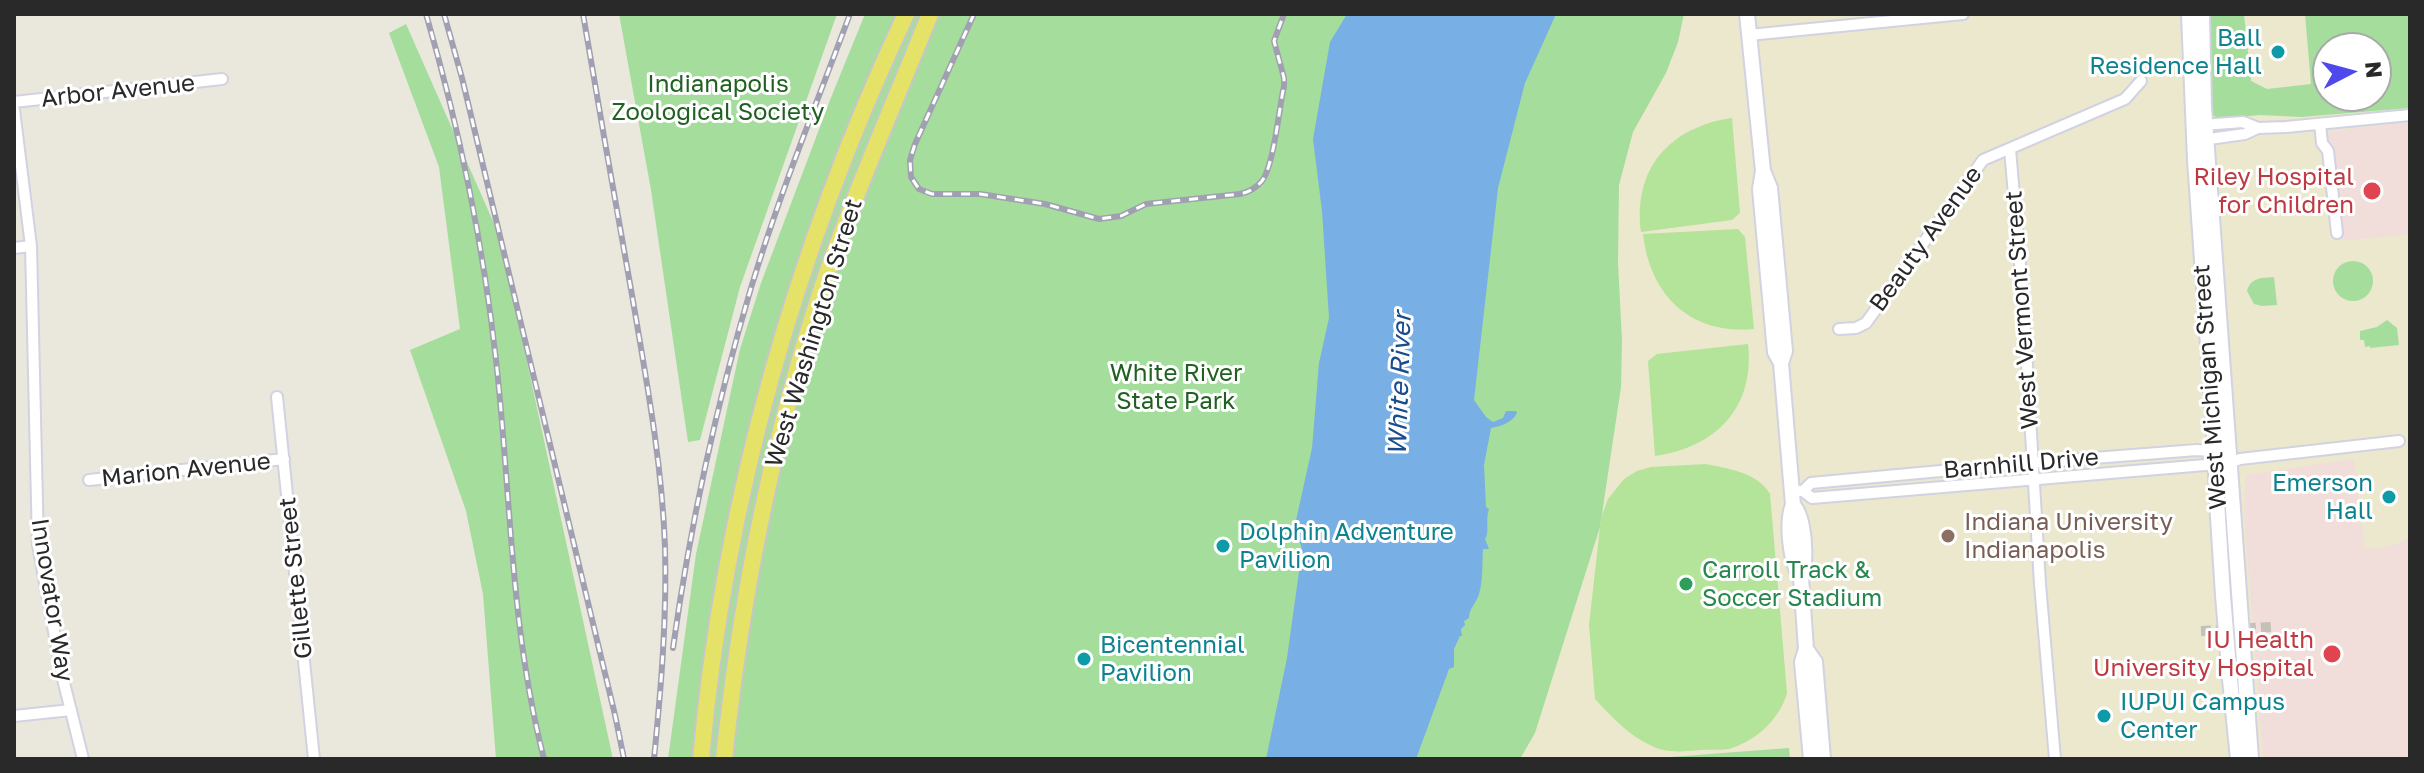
<!DOCTYPE html>
<html>
<head>
<meta charset="utf-8">
<style>
  body { margin:0 }
  #map { position:relative; width:2424px; height:773px; overflow:hidden; background:#eae7dc; font-family:"Golos Text",sans-serif }
  canvas { display:block }
  .frame { position:absolute; inset:0; border:16px solid #292929; pointer-events:none }
  .north { position:absolute; left:2312px; top:32px; width:80px; height:80px; box-sizing:border-box; background:#fff; border:2px solid #a9a9a9; border-radius:50%; rotate:84deg; font-size:22px; font-weight:700; line-height:32px; text-align:center; color:#292929 }
  .north::after { content:''; display:block; margin:auto; width:28px; height:36px; background:#4f49eb; clip-path:polygon(50% 0,100% 100%,50% 72%,0 100%) }
</style>
</head>
<body>
<div id="map">
<canvas width="2424" height="773"></canvas>
<div class="frame"></div>
<div class="north">N</div>
</div>
<script>
const ctx = document.querySelector('canvas').getContext('2d');
ctx.lineJoin = 'round';
function fill(path, color) {
  ctx.fillStyle = color;
  ctx.fill(path, 'evenodd');
}
function trace(path, color, width, dash) {
  ctx.strokeStyle = color;
  ctx.lineWidth = width;
  ctx.lineCap = dash ? 'butt' : 'round';
  ctx.setLineDash(dash || []);
  ctx.stroke(path);
}
function drawText(font, color, halo, rows, align = 'center') {
  ctx.font = font + ' "Golos Text",sans-serif';
  ctx.lineWidth = 6;
  ctx.setLineDash([]);
  ctx.textBaseline = 'middle';
  ctx.strokeStyle = halo;
  ctx.fillStyle = color;
  for (const [text, x, y, turn = 0] of rows) {
    ctx.save();
    ctx.translate(x, y);
    ctx.rotate((+turn || 0) * Math.PI / 180);
    ctx.textAlign = isNaN(turn) ? turn : align;
    if (halo) ctx.strokeText(text, 0, 0);
    ctx.fillText(text, 0, 0);
    ctx.restore();
  }
}
fill(new Path2D(`
  M1603,14h807v745h-960zM2328,48h48v48h-48z`), '#ebe8cd');
fill(new Path2D(`
  M2410,122v112l-69,7 -11,-92 -4,-17z
  M2354,459l11,91 28,-5 17,-7v221h-147l-19,-248 2,-36z`), '#f1deda');
fill(new Path2D(`
  M619,14h218l-97,273 -40,153 -12,2 -37,-252z
  M865,14h819l-6,28 -12,31 -33,59 -14,53 -1,77 4,79 -1,46 -21,140 -65,206 -15,26h-852l28,-205 44,-205 21,-66 71,-188z
  M2208,14h36l7,67 16,8 44,-5 -6,-70h105v94l-109,9 -41,-2 -42,4 -7,-6zM2328,48h48v48h-48z
  M406,24l94,213 113,522h-117l-13,-165 -17,-83 -56,-161 50,-21 -21,-162 -50,-134z
  M2333 281a20 20 0 1 1 40 0a20 20 0 1 1-40 0Z
  M2274,277l3,28 -15,1 -8,-2 -7,-13c4,-14 15,-13 27,-14z
  M2387,320l10,8 2,17 -29,3v-2l-5,1 -1,-7h-4v-9l17,-4z
  M1789,748l1,11h-146z`), '#a5dd9d');
fill(new Path2D(`
  M1732,118l8,95 -8,7 -91,12c-8,-64 29,-105 91,-114z
  M1738,229l7,8 9,92c-64,6 -104,-34 -111,-95z
  M1748,344c7,63 -31,103 -93,112l-7,-95 9,-7z
  M1706,464c23,5 51,8 64,30l17,199c-7,25 -30,47 -55,55 -9,3 -22,1 -31,2 -17,1 -33,4 -49,-4 -23,-10 -40,-29 -57,-47l-6,-74 12,-107 7,-19 16,-20 13,-8 14,-4z`), '#b4e39a');
fill(new Path2D(`
  M1347,14h209l-31,69 -27,105 -24,212 12,17 7,5 10,-4 3,-7h10l1,2c-5,10 -16,13 -26,15l-7,37 2,42 3,2c-4,9 1,24 -4,30l4,10h-6c-1,15 0,32 -4,45 -3,10 -10,14 -10,24l-5,3 1,4 -4,4 1,7h-2l-6,13v18l-5,2 -33,90h-150l21,-101 15,-108 -3,-12 -6,-4 19,-86 7,-85 10,-45 -7,-107 -9,-72 17,-97z`), '#78afe4');
trace(new Path2D(`
  M2201,631l70,-4`), '#c3c1b8', 10, [10, 5]);
const street = new Path2D(`
  M1749,35l214,-21
  M14,102l208,-23
  M14,110l17,136 7,299 24,130 21,84
  M2320,124l2,19 6,8 9,82
  M2202,125l41,-3 15,6 28,-1 124,-12
  M2202,140l43,-6 13,-6
  M2010,149l13,150 17,285 15,175
  M14,248l17,-2
  M1839,329l17,-1 10,-5 117,-163 142,-61 16,-18
  M277,397l37,362
  M89,480l195,-21
  M1798,491h5l8,-8 205,-19 181,-14 25,2
  M1803,491l9,7 417,-35 11,-4 159,-18
  M14,716l57,-6`);
const secondary = new Path2D(`
  M1747,14l16,157 -3,18 15,163 6,11
  M2189,14l6,146 19,271c4,109 12,219 24,328
  M2202,14l2,93 47,652
  M1763,171l7,17 15,163 -4,12 12,142c-7,16 -3,58 8,73
  M1793,505c12,13 14,56 8,73l5,71 -4,13 9,97
  M1806,649l9,13 8,97`);
const primary = new Path2D(`
  M701,759c23,-257 95,-511 205,-745
  M724,759c17,-163 49,-325 101,-480 31,-90 70,-177 105,-265`);
trace(street, '#d2d2e1', 14);
trace(secondary, '#d2d2e1', 18);
trace(primary, '#c7c7c7', 20);
trace(street, '#fff', 10);
trace(secondary, '#fff', 14);
trace(primary, '#e5e367', 16);
const rail = new Path2D(`
  M426,14c33,113 57,229 70,346 15,134 14,268 48,399
  M444,14l18,64 153,637 9,44
  M583,14c16,94 32,187 49,281 14,83 30,167 33,252 2,71 -4,141 -11,212
  M974,14l-59,130 -5,16 1,17 8,12 13,5h48l65,10 54,15 22,-3 25,-12 94,-10c9,-2 16,-6 22,-13 12,-16 17,-73 22,-95v-8l-10,-37 10,-27
  M673,648c17,-122 43,-242 78,-360 28,-93 65,-183 99,-274`);
trace(rail, '#a1a0b2', 6);
trace(rail, '#fff', 3, [9]);
for (const [x, y, r, color] of [
  [2278,52,8,"#0f9aa8"],
  [2372,191,10,"#e0444e"],
  [2389,497,8,"#0f9aa8"],
  [1948,536,8,"#8d6e63"],
  [1223,546,8,"#0f9aa8"],
  [1686,584,8,"#2e9e5b"],
  [2332,654,10,"#e0444e"],
  [1084,659,8,"#0f9aa8"],
  [2104,716,8,"#0f9aa8"]
]) {
  const dot = new Path2D();
  dot.arc(x, y, r, 0, 2 * Math.PI);
  ctx.fillStyle = color;
  ctx.fill(dot);
  trace(dot, '#fff', 3);
}
drawText('24px', '#0d838f', '#fff', [
  ["Ball",2262,38,"right"],
  ["Residence Hall",2262,66,"right"],
  ["Emerson",2373,483,"right"],
  ["Hall",2373,511,"right"],
  ["Dolphin Adventure",1239,532],
  ["Pavilion",1239,560],
  ["Bicentennial",1100,645],
  ["Pavilion",1100,673],
  ["IUPUI Campus",2120,702],
  ["Center",2120,730]
], 'left');
drawText('24px', '#206021', '#fff', [
  ["Indianapolis",718,84],
  ["Zoological Society",718,112],
  ["White River",1176,373],
  ["State Park",1176,401]
]);
drawText('24px', '#292929', '#fff', [
  ["Arbor Avenue",118,91,-6],
  ["Beauty Avenue",1926,239,-54],
  ["West Vermont Street",2022,310,-94],
  ["West Washington Street",814,333,-73],
  ["West Michigan Street",2210,387,-94],
  ["Barnhill Drive",2021,464,-5],
  ["Marion Avenue",186,470,-6],
  ["Gillette Street",296,578,-96],
  ["Innovator Way",52,600,81]
]);
drawText('24px', '#be3a42', '#fff', [
  ["Riley Hospital",2354,177],
  ["for Children",2354,205],
  ["IU Health",2314,640],
  ["University Hospital",2314,668]
], 'right');
drawText('24px', '#785e54', '#fff', [
  ["Indiana University",1964,522],
  ["Indianapolis",1964,550]
], 'left');
drawText('24px', '#27864d', '#fff', [
  ["Carroll Track &",1702,570],
  ["Soccer Stadium",1702,598]
], 'left');
drawText('italic 26px', '#184c8f', '#fff', [
  ["White River",1400,384,-88]
]);
</script>
</body>
</html>
